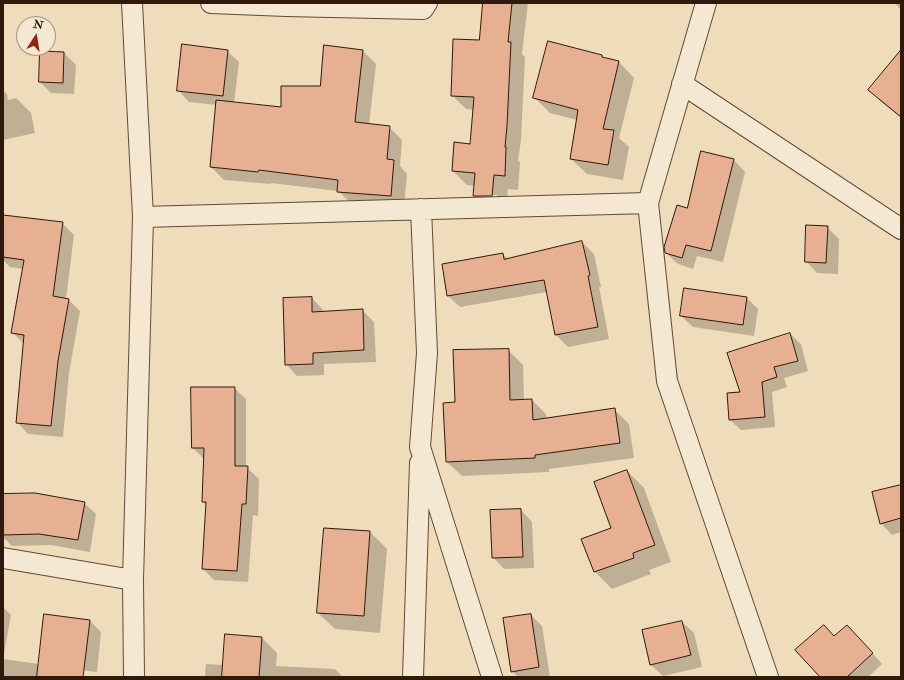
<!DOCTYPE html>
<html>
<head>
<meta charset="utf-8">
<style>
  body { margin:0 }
  #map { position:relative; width:904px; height:680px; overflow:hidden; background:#efdcbb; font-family:"IM FELL Double Pica",serif }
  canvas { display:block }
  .frame { position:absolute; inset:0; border:4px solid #30190a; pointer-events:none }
  .north { position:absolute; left:16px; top:16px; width:40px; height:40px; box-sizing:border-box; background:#f5e8d3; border:1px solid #a69583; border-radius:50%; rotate:12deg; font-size:11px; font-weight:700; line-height:16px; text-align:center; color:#30190a }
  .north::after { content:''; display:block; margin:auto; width:14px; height:18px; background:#8f2418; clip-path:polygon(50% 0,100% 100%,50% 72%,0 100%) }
</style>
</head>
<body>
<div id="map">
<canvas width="904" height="680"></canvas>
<div class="frame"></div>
<div class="north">N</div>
</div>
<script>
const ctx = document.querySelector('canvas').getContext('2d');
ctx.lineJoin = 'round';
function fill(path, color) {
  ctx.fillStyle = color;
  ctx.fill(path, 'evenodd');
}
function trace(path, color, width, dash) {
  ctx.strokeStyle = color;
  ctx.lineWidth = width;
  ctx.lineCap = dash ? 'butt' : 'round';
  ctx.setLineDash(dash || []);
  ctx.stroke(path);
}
fill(new Path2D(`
  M484,3h44l-6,51 3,3 -4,83 -3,21 2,1 -2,28 -10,-1 -2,21h-18l-14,-14 1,-10 -8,-1 -14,-14 18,-26 3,-35 -8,-1 -14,-14 27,-54zM488,195h9v2h-9z
  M895,3h6v7z
  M227,51l12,11 -5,41 48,5 39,-21 42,-36 13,13 -7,61 20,2 13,13 -2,26 7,8 -3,35 -52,-5 -14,-13 -67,-8v1l-47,-4 -13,-13 6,-62 -28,-3 -11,-12z
  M41,52l23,1 12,12 -2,29 -23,-1 -11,-11z
  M601,56l3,3 15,3 15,16 -15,60 10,9 -6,33 -36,-6 -16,-15 6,-39 -27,-7 -16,-16z
  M901,65v53l-20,-16 -11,-12z
  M3,91l4,3 1,6 8,-2 15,15 4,20 -32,7z
  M734,160l11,12 -22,90 -26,-6 -4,13 -15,-5 -12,-11 21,-44z
  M3,216l59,7 12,12 -8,64 3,1 11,11 -11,62 -6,64 -35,-3 -11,-12 7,-78 -12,-12 11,-63 -13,-2 -7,-7z
  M827,227l12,12 -1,35 -21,-1 -11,-12z
  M582,242l12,12 7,33h-2l10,52 -41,8 -12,-12 -9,-43 -87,15 -12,-11 -5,-32 60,-10 5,5z
  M312,298l11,12v2l39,-2 12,12 2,40 -52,2v11l-27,1 -11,-12z
  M747,298l11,11 -4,27 -61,-9 -12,-11z
  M790,334l11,10 7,27 -24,7 3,9 -15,5 3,35 -34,3 -11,-10 12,-27z
  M508,350l15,15 1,35h8l14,14 1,5 67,-10 15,15 5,34 -85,11v3l-87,4 -15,-14 9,-59z
  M234,388l12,11v68l13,12 -1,37 -5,-1 -5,67 -34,-2 -11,-11 4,-63 -4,-4 2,-42 -12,-12z
  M627,471l17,17 27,74 -22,8 2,4 -39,15 -17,-17 -13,-33 30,-11z
  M901,486v46l-9,3 -11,-12z
  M3,495l81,8 12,11 -6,38 -39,-7 -39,1 -9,-9z
  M521,510l11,12 2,46 -30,1 -11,-12z
  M370,532l17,17 -7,84 -45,-4 -17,-16z
  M3,607l8,8 -8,44 36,5 51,-43 11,11 -4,40 -17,-2 -2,7h-75z
  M531,615l11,11 8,51h-32l-6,-6z
  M682,622l12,11 8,34 -39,9 -12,-11z
  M857,636l25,28 -14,13h-47l14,-40z
  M262,638l15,15 -1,13 59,3 8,8h-138l1,-13 18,1z`), '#0003');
const building = new Path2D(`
  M483,3h29l-4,39h3l-4,84 -2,21h1l-1,29 -11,-1 -2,21h-19l2,-23 -23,-2 2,-29 16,2 4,-47 -23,-1 2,-57 26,1z
  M548,41l54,14v2l17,4 -16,68 11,1 -6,35 -38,-6 8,-49 -45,-12z
  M182,44l46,6 -5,46 -46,-5z
  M324,45l39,5 -8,72 35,4 -3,33 7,1 -3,36 -54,-4 1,-12 -79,-10 -1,2 -48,-5 6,-67 65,7v-21h39z
  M901,50v67l-33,-27z
  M40,51l24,1 -1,31 -24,-1z
  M701,151l33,8 -23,92 -25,-6 -4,13 -17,-5 -1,-6 13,-42 10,3z
  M3,215l60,7 -10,74 16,3 -11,62 -7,65 -35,-3 8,-88 -13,-2 13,-73 -21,-3z
  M806,225l22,1 -2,37 -21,-1z
  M582,241l8,34 -2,1 10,51 -43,8 -11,-55 -97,16 -5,-32 61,-11 1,6z
  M684,288l63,9 -4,28 -63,-9z
  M312,297v15l51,-3 1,41 -51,3v11l-28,1 -2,-67z
  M790,333l8,28 -24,6 3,10 -15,5 3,35 -36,3 -2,-27 13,-1 -13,-39z
  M509,349l1,51 22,-1 1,21 82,-12 5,35 -85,12v3l-89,4 -3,-59 12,-1 -2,-52z
  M191,387h44v79h13l-2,38h-4l-5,67 -35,-2 4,-67h-4l2,-54h-12z
  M627,470l28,75 -22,8 1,5 -40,14 -13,-33 30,-11 -17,-46z
  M901,485v33l-21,6 -8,-32z
  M35,493l50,9 -7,38 -39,-6 -36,1v-41z
  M521,509l2,48 -31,1 -2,-48z
  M324,528l46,3 -6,85 -47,-3z
  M44,614l46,6 -7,57h-46z
  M531,614l8,53 -28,5 -8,-54z
  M682,621l9,34 -41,10 -8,-35z
  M824,625l10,11 13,-11 26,28 -26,24h-27l-25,-27z
  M225,634l37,3 -3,40h-37z`);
fill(building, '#e8b093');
trace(building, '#30190a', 1);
const minor = new Path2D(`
  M132,3l11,214 -10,363 1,97
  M211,3l75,3 137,3 4,-6
  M682,84l219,145
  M648,203l19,178 101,296
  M421,209l6,144 -7,94 72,230
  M143,217l505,-14 58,-200
  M3,558l130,22
  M413,677l7,-214`);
trace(minor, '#604a36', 22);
trace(minor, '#f5e8d3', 20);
</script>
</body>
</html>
